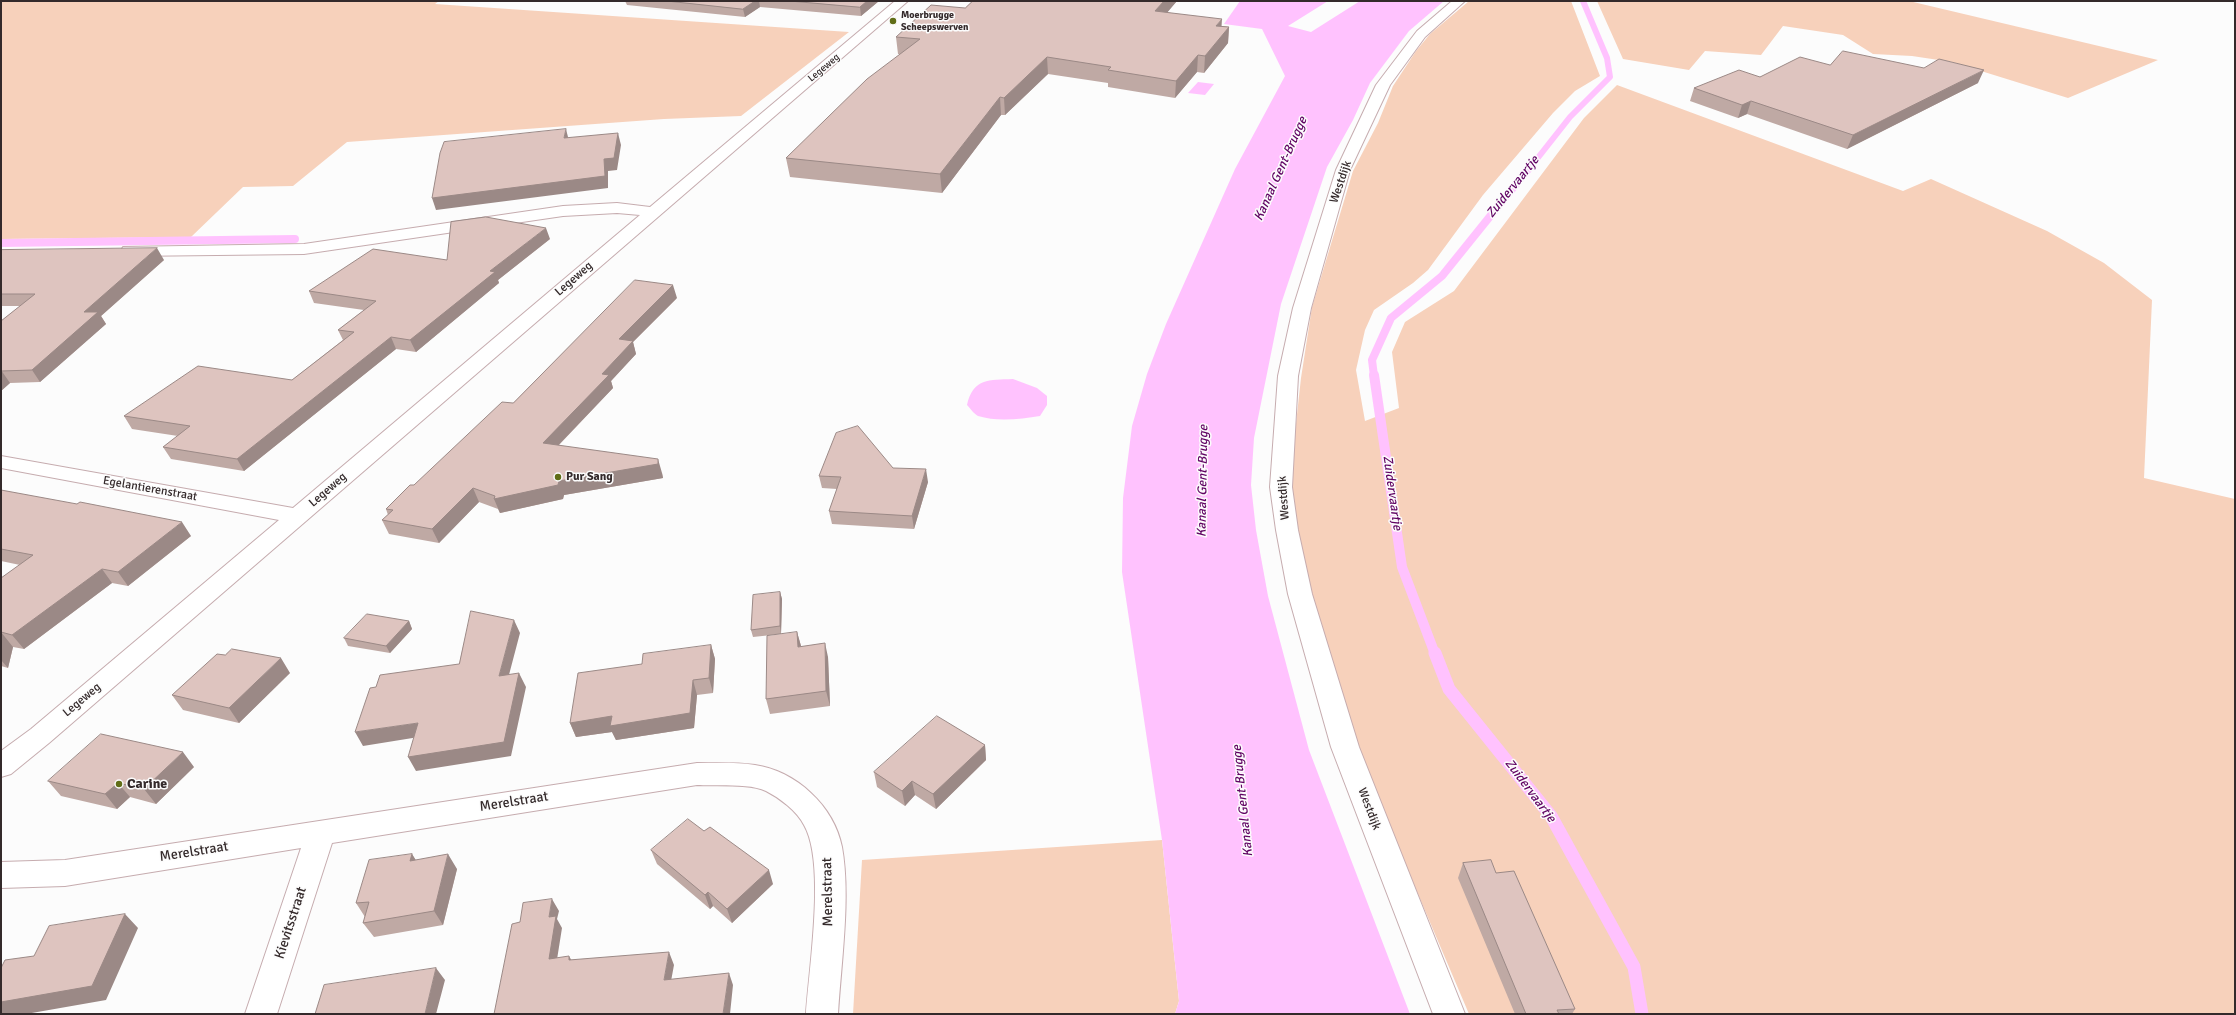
<!DOCTYPE html>
<html>
<head>
<meta charset="utf-8">
<style>
  body { margin:0 }
  #map { position:relative; width:2236px; height:1015px; overflow:hidden; background:#fcfcfc; font-family:Signika,sans-serif }
  canvas { display:block }
  .frame { position:absolute; inset:0; border:2px solid #342a2b; pointer-events:none }
</style>
</head>
<body>
<div id="map">
<canvas width="2236" height="1015"></canvas>
<div class="frame"></div>
</div>
<script>
const ctx = document.querySelector('canvas').getContext('2d');
ctx.lineJoin = 'round';
function fill(path, color) {
  ctx.fillStyle = color;
  ctx.fill(path, 'evenodd');
}
function trace(path, color, width, dash) {
  ctx.strokeStyle = color;
  ctx.lineWidth = width;
  ctx.lineCap = dash ? 'butt' : 'round';
  ctx.setLineDash(dash || []);
  ctx.stroke(path);
}
function drawText(font, color, halo, rows, align = 'center') {
  ctx.font = font + ' Signika,sans-serif';
  ctx.lineWidth = 3;
  ctx.setLineDash([]);
  ctx.textBaseline = 'middle';
  ctx.strokeStyle = halo;
  ctx.fillStyle = color;
  for (const [text, x, y, turn = 0] of rows) {
    ctx.save();
    ctx.translate(x, y);
    ctx.rotate((+turn || 0) * Math.PI / 180);
    ctx.textAlign = isNaN(turn) ? turn : align;
    if (halo) ctx.strokeText(text, 0, 0);
    ctx.fillText(text, 0, 0);
    ctx.restore();
  }
}
fill(new Path2D(`
  M1,1h438l-4,3 414,28 -108,84 -77,3 -317,23 -54,44 -50,1 -52,50 -190,2z
  M1469,1h102l29,75 -25,15 -22,22 -70,82 -55,75 -15,13 -39,27 -9,20 -9,40 9,51 34,-13 -7,-56 13,-30 49,-31 130,-173 33,-33 286,106 28,-12 116,52 57,32 48,37 -8,178 91,21v515h-766l-114,-268 -45,-152 -21,-107 12,-109 11,-71 41,-136 25,-48 15,-37 23,-35 14,-17z
  M1597,1h312l249,59 -90,38 -116,-36 -40,-6 -39,-2 -30,-19 -60,-9 -22,29 -56,-4 -16,19 -66,-11z
  M1162,840l17,161 -4,13h-322l9,-154z`), '#f7d1bb');
fill(new Path2D(`
  M1240,1h88l-40,25 23,6 49,-31h84l-35,30 -39,52 -17,37 -26,47 -46,137 -27,134 -3,47 5,45 12,66 41,154 101,264h-235l4,-13 -17,-161 -40,-268 1,-74 9,-72 15,-52 19,-50 69,-155 50,-93 -23,-47 -38,-5z
  M1198,82l16,2 -9,11 -17,-2z
  M1013,379l24,9 10,8v9l-7,11c-19,3 -43,6 -62,0 -4,-2 -8,-8 -11,-11 6,-27 22,-25 46,-26z`), '#ffc2fe');
trace(new Path2D(`
  M1533,164l37,-47 40,-40 -3,-19 -24,-57`), '#ffc2fe', 6);
trace(new Path2D(`
  M1,243l294,-4
  M1374,376l-2,-16 19,-42 51,-42 91,-113`), '#ffc2fe', 8);
trace(new Path2D(`
  M1374,375l28,192 33,87`), '#ffc2fe', 10);
trace(new Path2D(`
  M1435,653l14,36 102,127 83,151 8,47`), '#ffc2fe', 13);
const minor = new Path2D(`
  M895,1h13l-859,742 -38,31 -10,3v-26l30,-22 248,-209 -278,-52v-12l292,52 347,-293 -23,-2 -54,3 -259,38 -175,2 -6,-1 -2,-4 2,-4 181,-3 259,-38 54,-3 33,4z
  M1452,1h13l-40,36 -35,48 -40,85 -39,138 -13,68 -6,111 6,43 14,64 47,153 106,267h-32l-102,-267 -43,-153 -12,-64 -6,-43 8,-111 15,-68 43,-138 40,-85 41,-54z
  M697,763c19,0 39,-1 58,2 41,6 79,41 87,82 9,50 -1,116 -4,167h-32c3,-46 20,-151 -2,-189 -7,-14 -24,-27 -38,-34 -16,-8 -50,-5 -69,-6l-365,58 -55,171h-32l56,-166 -236,38 -64,2v-26l64,-2z`);
trace(minor, '#c6acaf', 2);
fill(minor, '#fff');
fill(new Path2D(`
  M625,1h254l-18,15 -101,-9 -15,10 -118,-12z
  M973,1h204l-10,11 54,14 8,1 -1,16 -24,30 -7,-1 -22,26 -67,-11v-4l-60,-9 -43,41h-4l-59,78 -152,-16 -4,-19 114,-104h-2l-2,-17 69,-29z
  M1830,65l148,18 -131,66 -100,-35 -9,4 -48,-17 4,-13z
  M550,239l-52,41 1,3 -83,69 -20,-3 -152,122 -73,-12 -8,-12 15,-11 -46,-7 -8,-13 168,-36 51,-40 -5,-10 26,-20 -50,-7 -5,-12 138,-31z
  M1,250l163,10 -63,56 5,8 -66,58 -30,1 -9,8v-70l19,-15h-19z
  M677,298l-44,44 3,12 -25,27 2,7 -54,57 103,28 1,5 -99,17 -1,4 -63,14 -2,-4 -19,-7 -40,41 -50,-9 -7,-14 6,-5 -2,-6 127,-106z
  M893,468l35,14 -14,47 -82,-5 -3,-13 8,-22 -15,-1 -3,-12z
  M1,490l190,46 -63,50 -16,-3 -88,66 -11,-2 -5,21 -7,-2v-88l19,-13 -19,-4z
  M780,592l2,7 -1,35 -28,3 -2,-7z
  M409,621l3,8 -22,24 -42,-7 -4,-8z
  M797,632l4,14 27,11 2,49 -60,8 -4,-15z
  M711,645l4,14 -2,34 -16,2 -3,33 -78,12 -4,-8 -36,5 -6,-14 72,-59z
  M290,673l-51,50 -56,-13 -11,-15z
  M985,745l1,15 -50,49 -21,-14 -10,11 -28,-19 -3,-15z
  M194,767l-38,37 -26,-7 -13,12 -56,-13 -13,-15z
  M651,850l122,34 -41,39 -19,-17 -3,3 -53,-45z
  M412,854l3,6 42,9 -14,56 -69,12 -11,-14 2,-6 -9,-14z
  M1463,863l33,10 79,136 -3,5h-57l-57,-136z`), '#bfa9a4');
fill(new Path2D(`
  M755,1h4l1,6 -15,10 -2,-8z
  M867,1h12l-18,15 -1,-9z
  M1164,1h13l-22,26v-16z
  M1222,19l-1,16 -5,-9z
  M1229,27l-1,16 -24,30 1,-17z
  M1198,55l-1,17 -22,26 1,-17z
  M1047,57l1,17 -43,41 -1,-17z
  M1984,70l-6,13 -131,66 6,-14z
  M1000,97l1,18 -59,78 -2,-19z
  M1751,101l-4,13 -9,4 4,-13z
  M566,129l3,12 -5,-3z
  M618,133l3,12 -4,25 -9,1v17l-172,22 -4,-12 172,-39z
  M546,228l4,11 -52,41 1,3 -83,69 -6,-12 80,-69z
  M157,248l7,12 -63,56 5,8 -66,58 -8,-12 52,-58z
  M673,285l4,13 -44,44 3,12 -25,27 2,7 -65,68 -5,-13 59,-69 17,-35z
  M391,337l5,12 -152,122 -7,-12z
  M1,370l9,13 -9,8z
  M658,459l4,14 1,5 -99,17 -1,4 -63,14 -6,-14 65,-18z
  M926,469l2,13 -14,47 -2,-13z
  M473,488l6,14 -40,41 -7,-14z
  M182,522l9,14 -63,50 -10,-14z
  M102,569l10,14 -88,66 -12,-14z
  M780,592l2,7 -1,35 -1,-8z
  M514,620l6,13 -15,57 -6,-14z
  M409,621l3,8 -22,24 -4,-7z
  M1,632l12,15 -5,21 -7,-8z
  M797,632l4,14 -3,1z
  M825,643l3,14 2,49 -4,-15z
  M711,645l4,14 -2,34 -4,-15z
  M281,658l9,15 -51,50 -10,-15z
  M519,673l7,14 -15,69 -95,15 -8,-14z
  M693,680l4,15 -3,33 -78,12 -4,-8 -36,5 -6,-14z
  M418,723l7,13 -62,10 -8,-14z
  M985,745l1,15 -50,49 -3,-15z
  M183,752l11,15 -38,37 -12,-15z
  M912,781l3,14 -10,11 -3,-15z
  M118,783l12,14 -13,12 -12,-15z
  M412,854l9,14 -11,-7z
  M448,854l9,15 -14,56 -9,-14z
  M769,870l4,14 -41,39 -5,-14z
  M708,892l5,14 -3,3 -5,-14z
  M552,899l7,12 -2,8 5,9 -7,44 -6,-13v-42z
  M125,914l13,14 -32,72 -80,14h-25v-12z
  M669,952l5,13 -5,27 -5,-12z
  M569,956l7,12 -7,-8z
  M436,968l9,12 -9,34h-11z
  M729,973l4,12 -3,29h-7z`), '#9b8986');
const building = new Path2D(`
  M667,1h88l-12,8z
  M790,1h77l-7,6z
  M973,1h191l-9,10 67,8 -6,7 13,1 -24,29 -7,-1 -22,26 -68,-11 3,-3 -64,-10 -43,41 -4,-1 -60,77 -154,-16 81,-79 53,-40 -24,-2 35,-32 34,3z
  M1843,51l81,17 15,-9 45,11 -131,65 -102,-34 -9,4 -48,-17 45,-18 21,7 40,-20 30,8z
  M566,129l-2,9 54,-5 -4,25 -10,1 1,17 -173,22 8,-45 4,-11z
  M486,217l60,11 -56,43 5,1 -85,68 -19,-3 -154,122 -74,-12 27,-21 -66,-10 74,-50 94,14 62,-48 -16,-2 38,-29 -67,-10 64,-42 74,11 4,-38z
  M157,248l-73,64h14l-66,58 -31,1v-50l34,-27h-34v-44z
  M635,280l38,5 -54,54 14,2 -31,33 7,1 -66,68 115,16v5l-99,17 -1,4 -64,14 1,-3 -22,-8 -41,41 -50,-9 11,-10 -7,-1 24,-24h4l88,-83 11,1z
  M858,426l35,42 33,1 -14,47 -83,-5 12,-34 -22,-1 17,-43z
  M1,490l76,14 3,-2 102,20 -64,50 -16,-3 -90,66 -11,-3v1v-55l32,-23 -32,-6z
  M780,592v34l-29,4 2,-35z
  M471,611l43,9 -15,56 20,-3 -15,69 -96,15 10,-34 -63,9 15,-44 6,-1 4,-12 79,-11z
  M367,614l42,7 -23,25 -42,-8z
  M797,632l1,15 27,-4 1,48 -60,8 1,-63z
  M711,645l-2,33 -16,2 -3,33 -80,13 2,-10 -42,7 8,-50 64,-9 1,-10z
  M232,649l49,9 -52,50 -57,-13 45,-41 8,1z
  M937,716l48,29 -52,49 -21,-13 -10,10 -28,-19z
  M101,734l82,18 -39,37 -26,-6 -13,11 -57,-13z
  M688,819l16,12 6,-4 59,43 -42,39 -19,-17 -3,3 -54,-45z
  M412,854l-2,7 38,-7 -14,57 -71,12 6,-21 -13,1 13,-43z
  M1491,860l5,13 18,-2 61,138 -18,1 2,4h-33l-63,-151z
  M552,899l-3,18 7,-1 -7,43 20,-3v4l100,-8 -5,28 65,-7 -6,41h-229l18,-90 8,-2 3,-19z
  M125,914l-33,72 -91,16v-34l4,-8 29,-4 15,-30z
  M436,968l-11,46h-110l9,-29z`);
fill(building, '#dec4bf');
trace(building, '#9b8986', 1);
for (const [x, y, r, color] of [
  [893,21,4,"#606d17"],
  [558,477,4,"#606d17"],
  [119,784,4,"#606d17"]
]) {
  const dot = new Path2D();
  dot.arc(x, y, r, 0, 2 * Math.PI);
  ctx.fillStyle = color;
  ctx.fill(dot);
  trace(dot, '#fcfcfc', 1.5);
}
drawText('bold 10px', '#342a2b', '#fcfcfc', [
  ["Moerbrugge",901,15],
  ["Scheepswerven",901,27]
], 'left');
drawText('10px', '#342a2b', '#fcfcfc', [
  ["Legeweg",824,68,-40]
]);
drawText('12px', '#342a2b', '#fcfcfc', [
  ["Westdijk",1341,182,-71],
  ["Legeweg",574,279,-41],
  ["Egelantierenstraat",150,489,10],
  ["Legeweg",328,490,-41],
  ["Westdijk",1284,498,-94],
  ["Legeweg",82,700,-40],
  ["Westdijk",1369,809,69]
]);
drawText('bold 12px', '#342a2b', '#fcfcfc', [
  ["Pur Sang",566,477]
], 'left');
drawText('italic 13px', '#600363', '#fcfcfc', [
  ["Kanaal Gent-Brugge",1281,169,-66],
  ["Zuidervaartje",1513,187,-51],
  ["Kanaal Gent-Brugge",1203,481,-89],
  ["Zuidervaartje",1392,493,82],
  ["Zuidervaartje",1530,791,53],
  ["Kanaal Gent-Brugge",1243,801,-96]
]);
drawText('bold 14px', '#342a2b', '#fcfcfc', [
  ["Carine",127,784]
], 'left');
drawText('14px', '#342a2b', '#fcfcfc', [
  ["Merelstraat",514,802,-9],
  ["Merelstraat",194,852,-9],
  ["Merelstraat",828,892,-91],
  ["Kievitsstraat",291,923,-72]
]);
</script>
</body>
</html>
